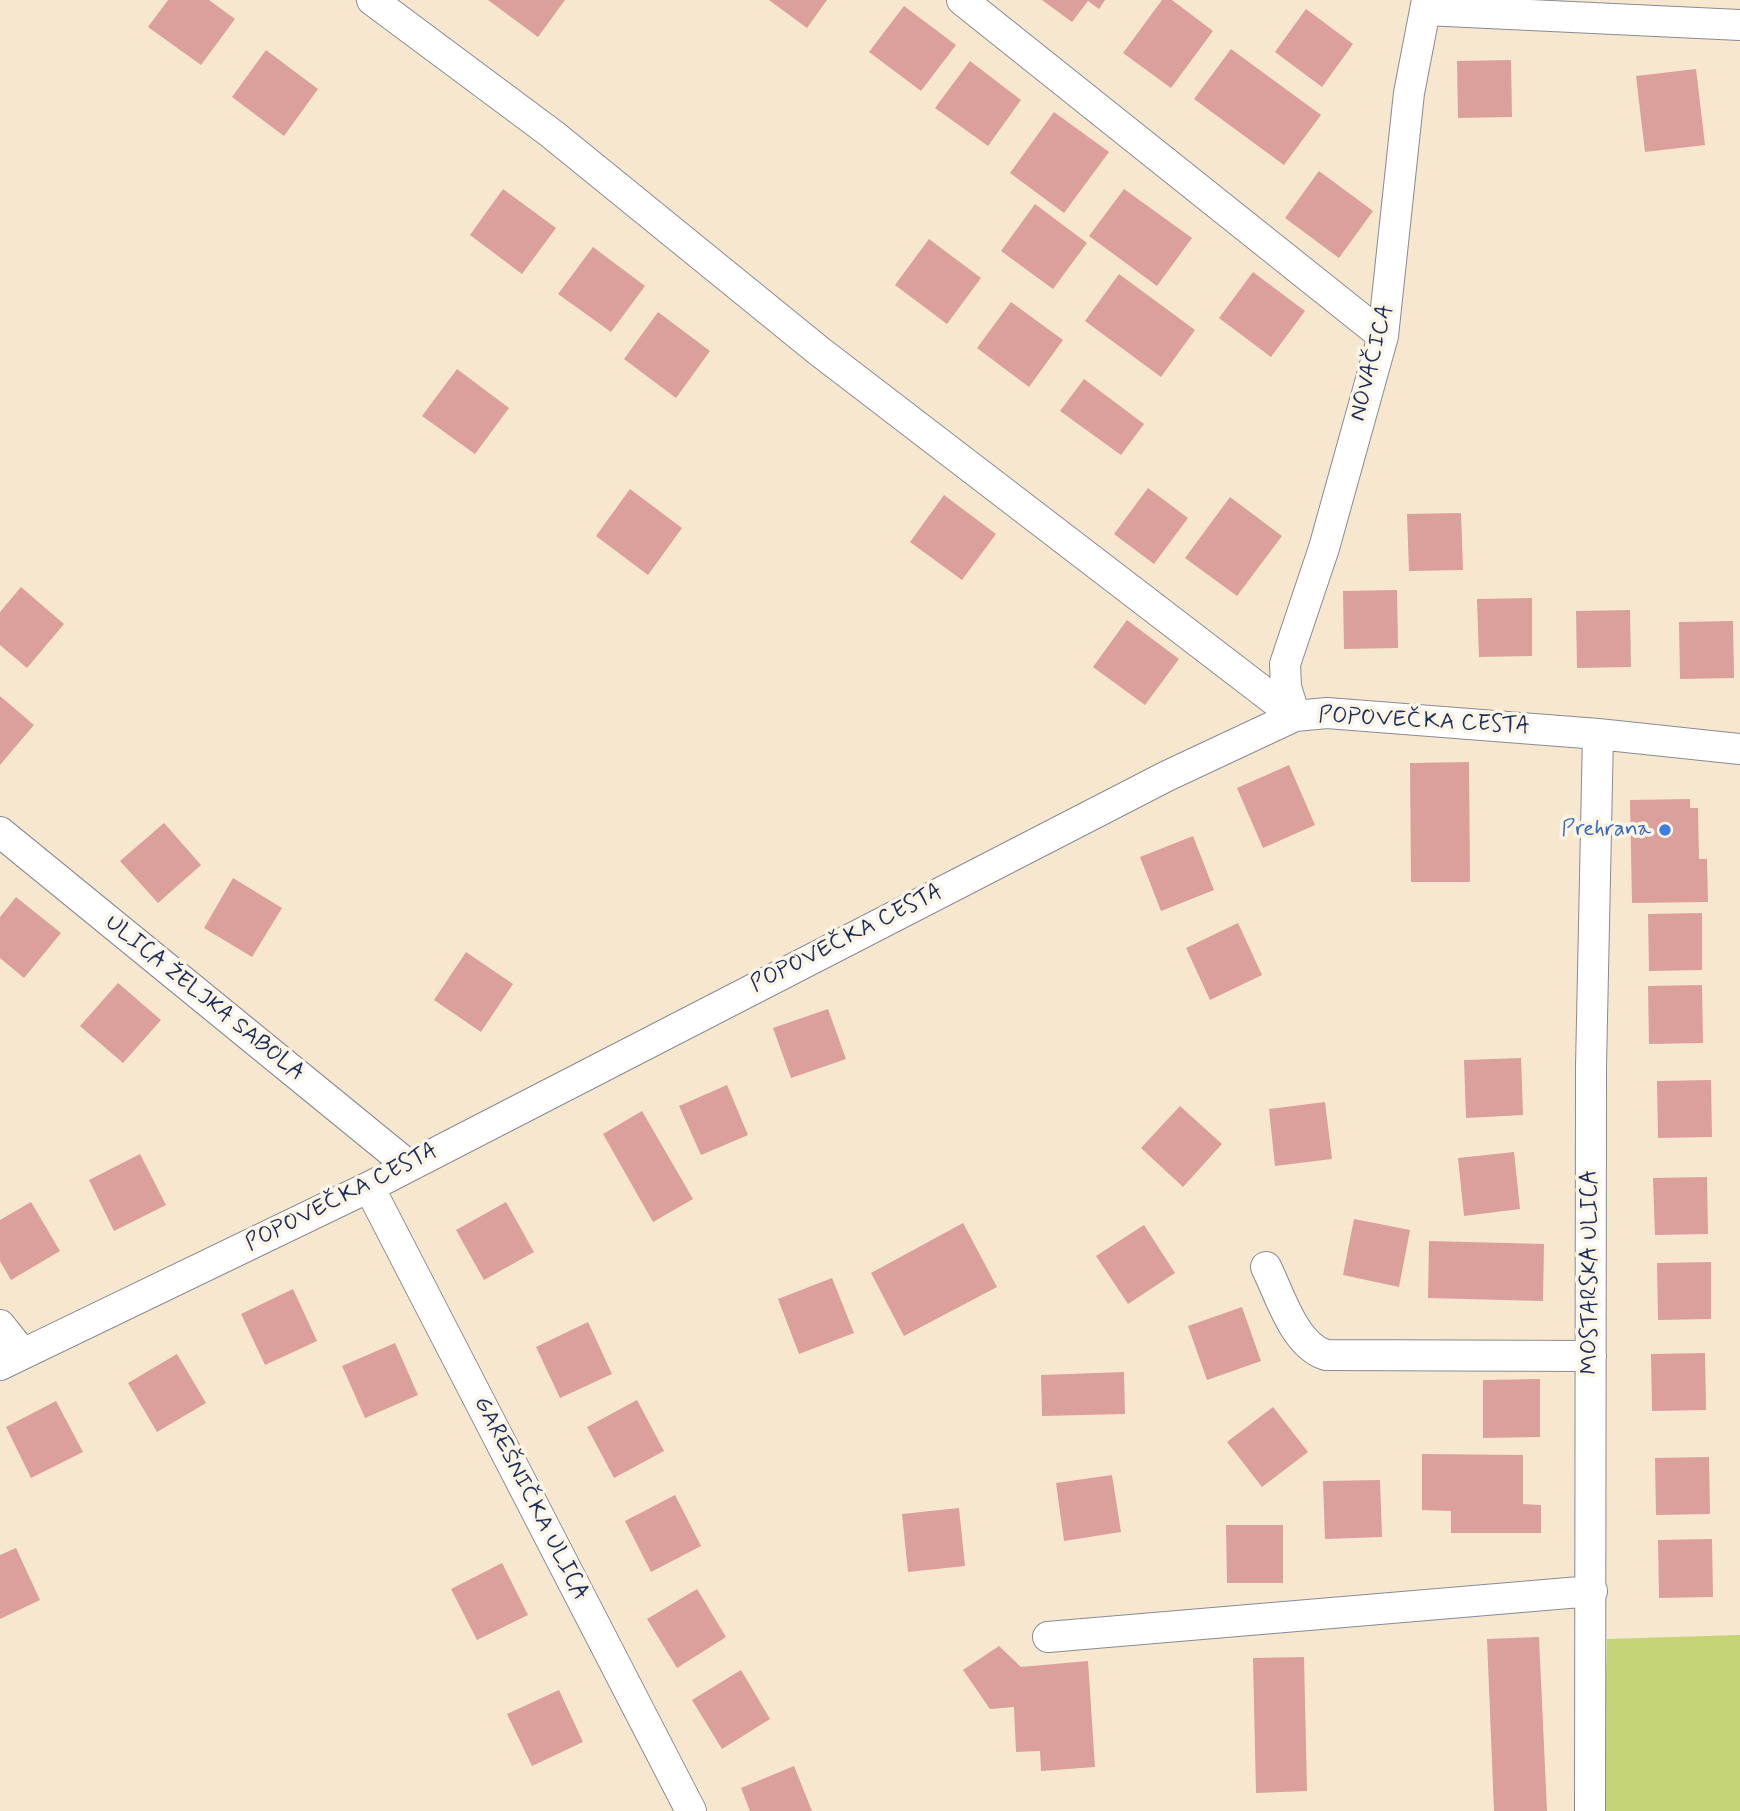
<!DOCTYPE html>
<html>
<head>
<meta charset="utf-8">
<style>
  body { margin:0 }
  canvas { display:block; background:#f6e7ce }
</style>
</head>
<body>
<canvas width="1740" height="1811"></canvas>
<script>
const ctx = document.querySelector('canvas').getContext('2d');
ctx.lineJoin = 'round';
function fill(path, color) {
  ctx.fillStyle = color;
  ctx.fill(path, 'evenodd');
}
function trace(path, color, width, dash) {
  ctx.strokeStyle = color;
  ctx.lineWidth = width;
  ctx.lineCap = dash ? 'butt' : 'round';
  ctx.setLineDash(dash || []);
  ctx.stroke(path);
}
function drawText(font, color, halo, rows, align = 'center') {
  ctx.font = font + ' Mynerve,sans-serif';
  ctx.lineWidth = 7;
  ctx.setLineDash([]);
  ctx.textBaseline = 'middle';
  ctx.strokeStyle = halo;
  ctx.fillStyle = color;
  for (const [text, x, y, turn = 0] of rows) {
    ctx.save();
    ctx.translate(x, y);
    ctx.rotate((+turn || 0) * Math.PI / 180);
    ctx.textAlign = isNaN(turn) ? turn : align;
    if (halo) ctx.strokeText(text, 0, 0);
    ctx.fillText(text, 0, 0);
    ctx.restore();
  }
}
fill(new Path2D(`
  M1740,1635v176h-137l4,-172z`), '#c4d477');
fill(new Path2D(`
  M168,0h41l26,19 -34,46 -53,-38z
  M488,0h77l-27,37z
  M769,0h58l-20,28z
  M1042,0h63l-6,9 -11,-8 -16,21z
  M1162,0h10l41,31 -42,57 -48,-35z
  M904,6l52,39 -35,46 -52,-39z
  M1306,9l47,35 -31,43 -47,-35z
  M1231,49l90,66 -37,50 -90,-66z
  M266,50l52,39 -34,47 -52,-39z
  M1511,60l1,57 -54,1 -1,-57z
  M970,61l51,39 -33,46 -53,-38z
  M1696,69l9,76 -60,7 -9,-76z
  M1054,112l55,40 -45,61 -54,-40z
  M1319,171l54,40 -34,47 -54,-40z
  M503,189l53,39 -34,46 -52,-39z
  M1124,189l68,49 -35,48 -68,-50z
  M1035,204l52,39 -34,46 -52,-38z
  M929,239l52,39 -34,46 -52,-39z
  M593,247l52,39 -34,46 -53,-38z
  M1253,272l52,39 -34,46 -52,-39z
  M1119,274l76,56 -34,47 -76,-56z
  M1011,302l52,38 -34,47 -52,-39z
  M658,312l52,39 -34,47 -52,-39z
  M457,369l52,39 -34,46 -53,-38z
  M1084,379l60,45 -23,31 -61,-44z
  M1148,488l40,30 -34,46 -40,-30z
  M630,489l52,39 -34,47 -52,-39z
  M944,495l52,39 -34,46 -52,-38z
  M1230,497l52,39 -45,60 -52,-38z
  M1461,513l2,57 -54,1 -2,-57z
  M21,587l43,37 -37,44 -27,-23v-33z
  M1397,590l1,58 -54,1 -1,-58z
  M1532,598v58l-53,1 -2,-58z
  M1630,610l1,57 -54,1 -1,-57z
  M1127,620l52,39 -34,46 -52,-38z
  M1733,621l1,57 -54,1 -1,-57z
  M0,696l34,29 -34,40z
  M1469,762l1,120h-59l-1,-119z
  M1289,765l26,60 -52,23 -26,-60z
  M1690,799v9h8l1,51h8l1,43 -76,1 -2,-103z
  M164,823l37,42 -43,38 -38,-42z
  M1193,836l21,54 -53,21 -21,-54z
  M233,878l49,30 -30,49 -48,-29z
  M16,897l45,36 -37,45 -24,-20v-41z
  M1702,913v57l-53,1 -1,-57z
  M1238,923l24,52 -52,25 -24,-52z
  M466,952l47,32 -32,48 -47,-32z
  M118,983l43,37 -38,43 -43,-37z
  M1702,985l1,58 -54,1 -1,-58z
  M828,1009l18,50 -55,19 -18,-50z
  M1521,1058l2,57 -57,3 -2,-58z
  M1711,1080l1,57 -54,1 -1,-57z
  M727,1085l21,50 -47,20 -22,-49z
  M1325,1102l7,57 -57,7 -6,-57z
  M1180,1106l42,38 -39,43 -42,-39z
  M642,1111l51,88 -40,23 -50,-88z
  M1514,1152l6,57 -56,7 -6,-58z
  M140,1154l26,51 -52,26 -25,-51z
  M1707,1177l1,57 -53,1 -2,-57z
  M31,1202l29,49 -49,29 -11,-19v-41z
  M506,1202l28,50 -50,28 -28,-50z
  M1354,1219l56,11 -11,57 -56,-12z
  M963,1223l34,64 -93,49 -33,-63z
  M1144,1225l31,48 -47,31 -32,-48z
  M1429,1241l115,3 -1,57 -115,-3z
  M1711,1262v57l-53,1 -1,-57z
  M832,1278l22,55 -55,21 -21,-55z
  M293,1289l24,52 -52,24 -24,-51z
  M1242,1307l19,54 -54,19 -19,-54z
  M588,1322l24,52 -52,24 -24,-51z
  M395,1343l23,52 -53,23 -23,-52z
  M1705,1353l1,57 -54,1 -1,-57z
  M177,1354l29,49 -49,29 -29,-49z
  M1124,1372l1,42 -83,2 -1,-41z
  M1540,1379v58l-57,1v-58z
  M637,1400l27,51 -50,27 -27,-51z
  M56,1401l27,51 -52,26 -25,-51z
  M1273,1407l35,45 -46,35 -35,-45z
  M1422,1454l101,1v49l18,1v28h-90v-22l-29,-1z
  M1709,1457l1,57 -54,1 -1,-57z
  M1112,1475l9,57 -57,9 -8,-58z
  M1380,1480l2,57 -57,2 -2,-58z
  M675,1495l26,51 -50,26 -26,-51z
  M959,1508l6,58 -57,6 -6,-58z
  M1226,1525h57v58h-56z
  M1712,1539l1,58 -54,1 -1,-58z
  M16,1548l24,52 -40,19v-64z
  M502,1563l26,52 -51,25 -26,-51z
  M697,1589l29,48 -49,31 -30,-49z
  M1539,1637l8,174h-53l-7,-172z
  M999,1646l22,21 67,-6 7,106 -54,4 -1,-20 -24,1 -2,-45 -24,2 -27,-39z
  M1304,1657l3,134 -51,2 -3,-135z
  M741,1670l29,49 -48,30 -30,-49z
  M559,1690l24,52 -51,24 -25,-52z
  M794,1766l18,45h-62l-9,-23z`), '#dca09c');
const street = new Path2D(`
  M372,0l180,134 267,217 476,365
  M962,0l421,336
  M1425,10l315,15
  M1295,716l-9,-29 -1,-23 39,-116 59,-212 26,-243 18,-93
  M0,832l408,333
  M369,1187l322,624
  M1266,1267c14,28 28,78 60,88l265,1
  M0,1325l23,29
  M0,1365l369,-178 798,-411 128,-60 32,-3 271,21 142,15
  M1048,1637l544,-46
  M1590,1811l1,-744 7,-333`);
trace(street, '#888b96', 32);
trace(street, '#fff', 30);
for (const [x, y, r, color] of [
  [1665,830,7,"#3f7fe0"]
]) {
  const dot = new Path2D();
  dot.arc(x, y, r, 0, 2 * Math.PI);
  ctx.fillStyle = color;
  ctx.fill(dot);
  trace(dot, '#fcf5e5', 2.5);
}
drawText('23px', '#1b2f5e', '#fcf5e5', [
  ["NOVAČICA",1373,363,-76],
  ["POPOVEČKA CESTA",1424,722,3],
  ["POPOVEČKA CESTA",847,939,-27],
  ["ULICA ŽELJKA SABOLA",204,999,39],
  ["POPOVEČKA CESTA",342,1198,-27],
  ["MOSTARSKA ULICA",1591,1272,-90],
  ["GAREŠNIČKA ULICA",530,1499,63]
]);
drawText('23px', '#366cbe', '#fcf5e5', [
  ["Prehrana",1651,830]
], 'right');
</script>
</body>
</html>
